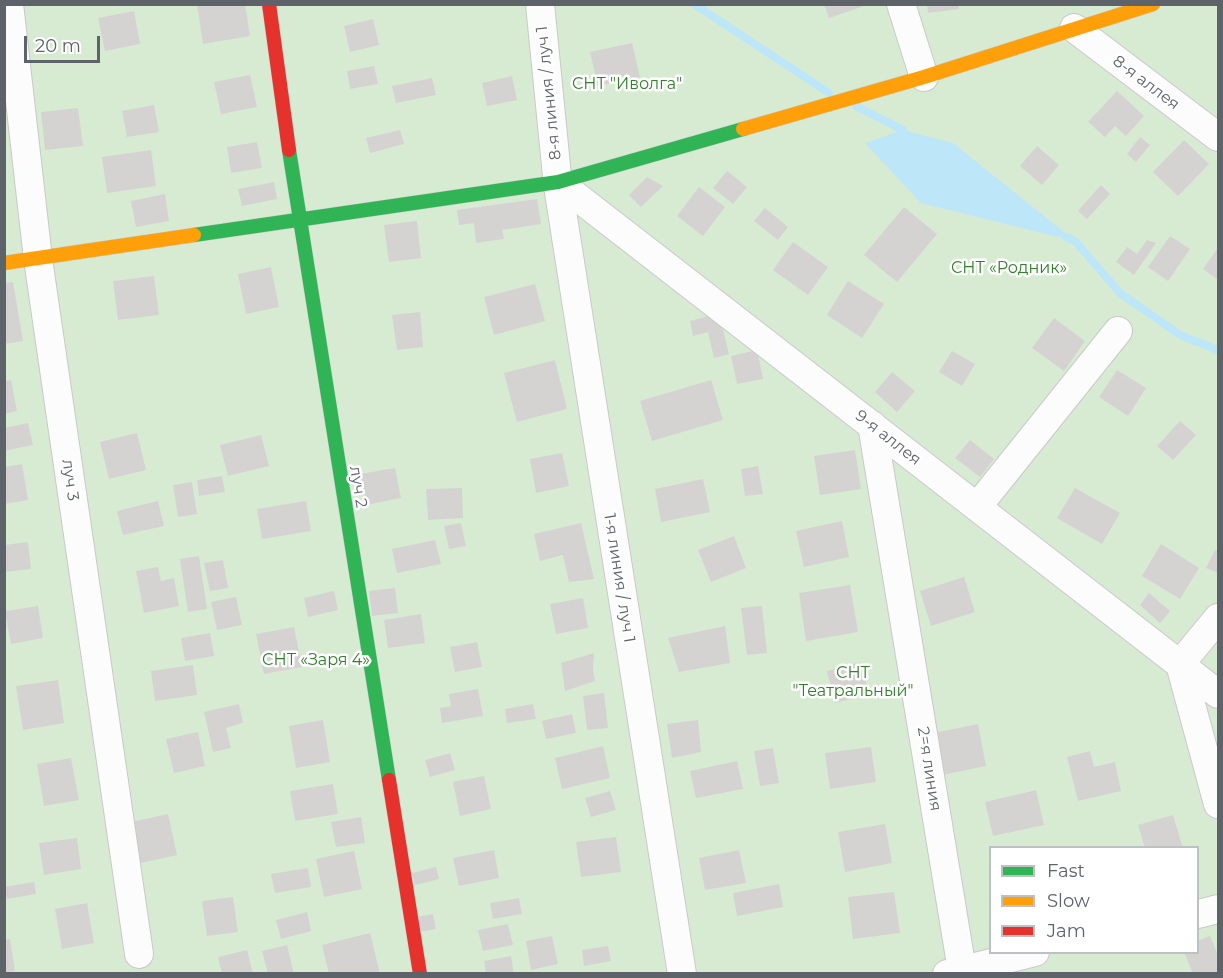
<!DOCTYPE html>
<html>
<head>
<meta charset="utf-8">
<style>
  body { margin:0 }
  #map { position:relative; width:1223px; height:978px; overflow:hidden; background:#eeece9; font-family:Montserrat,sans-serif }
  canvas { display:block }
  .frame { position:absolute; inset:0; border:6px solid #5d6368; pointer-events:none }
  .legend { position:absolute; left:989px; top:846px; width:210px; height:108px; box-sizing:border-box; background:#fff; border:2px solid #bec1c3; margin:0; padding:8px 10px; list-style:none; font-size:18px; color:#5d6368 }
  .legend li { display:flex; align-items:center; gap:12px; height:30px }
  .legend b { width:30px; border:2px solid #bec1c3 }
  .scale { position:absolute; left:24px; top:36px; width:76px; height:27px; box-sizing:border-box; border:3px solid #5d6368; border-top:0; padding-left:8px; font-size:18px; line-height:21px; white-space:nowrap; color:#5d6368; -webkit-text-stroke:4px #fff; paint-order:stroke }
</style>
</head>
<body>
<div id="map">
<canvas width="1223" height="978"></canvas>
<div class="frame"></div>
<ul class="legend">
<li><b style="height:8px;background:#30b455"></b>Fast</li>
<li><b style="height:8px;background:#ff9f0a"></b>Slow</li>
<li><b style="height:8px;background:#e5322d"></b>Jam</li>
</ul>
<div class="scale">20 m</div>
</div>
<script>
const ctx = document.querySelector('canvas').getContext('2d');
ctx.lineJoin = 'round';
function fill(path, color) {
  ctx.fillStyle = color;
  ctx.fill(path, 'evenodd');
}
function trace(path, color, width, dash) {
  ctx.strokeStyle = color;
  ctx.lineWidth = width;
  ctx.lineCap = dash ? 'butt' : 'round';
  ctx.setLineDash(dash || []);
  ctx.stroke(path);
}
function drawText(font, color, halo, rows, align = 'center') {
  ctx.font = font + ' Montserrat,sans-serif';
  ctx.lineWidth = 5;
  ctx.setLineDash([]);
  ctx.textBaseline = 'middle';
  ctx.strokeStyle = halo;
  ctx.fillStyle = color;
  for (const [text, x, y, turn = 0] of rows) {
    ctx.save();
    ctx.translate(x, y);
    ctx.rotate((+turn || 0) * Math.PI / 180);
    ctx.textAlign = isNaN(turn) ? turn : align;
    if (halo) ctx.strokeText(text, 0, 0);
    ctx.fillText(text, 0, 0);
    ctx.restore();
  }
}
fill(new Path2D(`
  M5,5h1213v968l-1213,1zM990,848h208v104h-208z`), '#d7ebd2');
fill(new Path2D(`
  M903,130l50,13 122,98 -154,-38 -56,-60z`), '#bde6f8');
trace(new Path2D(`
  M694,4l135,89
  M857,107l46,23 3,7
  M1066,237l9,4 45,52 60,42 38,15`), '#bde6f8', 8);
fill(new Path2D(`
  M197,4h48l5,32 -47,8z
  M824,4h43v1l-38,13z
  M927,4h31l1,5 -31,4z
  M134,11l6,33 -35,7 -7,-33z
  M373,19l6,26 -29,7 -6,-26z
  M632,43l8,34 -42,9 -8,-34z
  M374,66l4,18 -28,5 -3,-18z
  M250,75l7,32 -36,7 -7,-32z
  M512,76l5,24 -30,6 -5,-23z
  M432,78l4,17 -40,8 -4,-17z
  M1117,91l27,25 -18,20 -11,-10 -10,11 -17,-15z
  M154,105l5,27 -32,5 -5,-26z
  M78,108l5,38 -38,4 -4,-38z
  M400,130l4,14 -34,9 -4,-15z
  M1140,137l10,8 -14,17 -9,-8z
  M1184,140l25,24 -31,32 -25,-24z
  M257,142l5,26 -31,5 -4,-26z
  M1037,146l22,19 -17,20 -22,-19z
  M151,150l5,36 -49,7 -5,-36z
  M727,171l20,16 -14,17 -20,-16z
  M647,177l16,9 -22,21 -12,-12z
  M274,182l3,17 -35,7 -4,-17z
  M1101,185l9,9 -23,25 -9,-8z
  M699,187l26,20 -22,29 -26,-20z
  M165,194l4,27 -33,6 -5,-26z
  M537,199l4,25 -39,6 2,9 -28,4 -2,-20 -15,2 -2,-15z
  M904,207l33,27 -40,48 -33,-27z
  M765,208l23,19 -10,13 -24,-19z
  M417,221l4,37 -32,4 -5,-37z
  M1170,236l20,13 -22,32 -20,-14z
  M1147,240l9,3 -22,32 -18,-13 11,-15 10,7z
  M793,242l35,25 -20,28 -35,-25z
  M1218,248v32l-15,-11z
  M271,267l8,40 -33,7 -8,-40z
  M154,276l5,39 -41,5 -5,-39z
  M848,281l36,23 -22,34 -35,-23z
  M13,282l10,59 -19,3v-61z
  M535,284l10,37 -51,14 -10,-38z
  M420,312l3,35 -26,3 -5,-35z
  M719,313l10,41 -15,4 -6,-26 -15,4 -3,-15z
  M1054,318l31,23 -21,30 -32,-23z
  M757,350l6,29 -26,5 -6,-28z
  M952,351l23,13 -13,22 -23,-14z
  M555,360l12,49 -50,13 -13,-49z
  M1117,370l29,18 -18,28 -29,-19z
  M892,372l23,19 -18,21 -22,-20z
  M11,380l6,31 -13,3v-33z
  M711,380l12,40 -71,21 -12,-40z
  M1180,421l16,14 -23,25 -16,-14z
  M28,423l5,22 -29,6v-23z
  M137,433l9,37 -37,9 -9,-37z
  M261,435l8,31 -41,10 -8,-31z
  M970,440l24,19 -14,18 -25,-19z
  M855,450l6,39 -41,6 -6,-39z
  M562,453l7,33 -33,7 -6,-34z
  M22,464l6,36 -24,4v-37z
  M758,466l5,28 -18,2 -4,-27z
  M395,468l6,30 -35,7 -6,-31z
  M222,476l3,16 -26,4 -2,-16z
  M703,479l7,33 -49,10 -6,-33z
  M192,482l5,32 -19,3 -5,-32z
  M462,488l1,30 -35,2 -2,-31z
  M1075,488l45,25 -18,31 -45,-26z
  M158,501l6,25 -41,9 -6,-24z
  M306,501l5,30 -49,8 -5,-30z
  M842,521l7,36 -45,10 -8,-36z
  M461,523l5,23 -17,3 -5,-23z
  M581,523l13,56 -25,3 -6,-27 -23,6 -6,-27z
  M734,536l12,32 -35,14 -13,-32z
  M435,540l6,24 -44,9 -5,-24z
  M28,542l3,27 -27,3v-27z
  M1161,544l38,24 -19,31 -38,-23z
  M1215,550l3,2v21l-12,-5z
  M199,556l8,53 -19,3 -8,-53z
  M223,560l5,28 -18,3 -6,-28z
  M158,567l3,14 13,-3 5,28 -35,7 -8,-42z
  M964,577l11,35 -44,14 -11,-35z
  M850,585l8,47 -52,9 -7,-48z
  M395,588l3,25 -26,3 -3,-25z
  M334,591l4,19 -30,7 -4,-19z
  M1149,593l21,18 -10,12 -20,-18z
  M236,597l6,28 -25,5 -6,-28z
  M583,598l5,30 -32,6 -6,-30z
  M38,606l5,32 -32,6 -6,-33z
  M762,606l5,47 -20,2 -6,-47z
  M421,614l4,29 -37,5 -4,-28z
  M725,626l5,37 -51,9 -11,-34z
  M294,627l8,40 -38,7 -8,-40z
  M210,633l4,23 -29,5 -4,-23z
  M477,642l5,25 -27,5 -5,-25z
  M594,653l-1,17 2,11 -30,10 -4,-28z
  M861,662l8,32 -34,9 -8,-32z
  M193,665l4,30 -42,6 -4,-30z
  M58,680l6,43 -41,7 -7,-44z
  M478,689l5,27 -41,7 -2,-15 11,-2 -2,-12z
  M604,693l4,35 -21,2 -4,-34z
  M239,704l4,19 -17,5 5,20 -18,4 -9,-40z
  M533,704l3,15 -29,4 -2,-14z
  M572,714l4,19 -30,6 -4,-18z
  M323,720l7,42 -34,6 -7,-42z
  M698,720l3,32 -29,6 -5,-34z
  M978,724l8,42 -48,10 -9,-42z
  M198,732l7,34 -31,7 -8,-34z
  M603,746l7,32 -48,11 -7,-31z
  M871,747l5,35 -46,7 -5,-36z
  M773,748l6,35 -19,3 -6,-35z
  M1090,751l4,16 21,-5 6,29 -43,10 -11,-44z
  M450,753l5,17 -25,7 -5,-17z
  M71,758l8,42 -35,6 -7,-42z
  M737,761l6,28 -47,9 -6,-27z
  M484,776l7,33 -31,7 -7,-34z
  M333,784l5,30 -43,7 -5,-30z
  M1036,790l8,35 -51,11 -8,-34z
  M610,791l6,19 -25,7 -6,-19z
  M168,814l9,41 -36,8 -9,-41z
  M1173,815l10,33h-38l-7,-23z
  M361,817l4,26 -29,4 -5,-25z
  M885,824l7,39 -47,9 -7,-40z
  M616,837l5,35 -40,5 -5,-35z
  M77,838l4,31 -37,6 -5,-32z
  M494,850l5,28 -40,8 -6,-28z
  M739,850l7,33 -41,7 -6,-32z
  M354,851l8,38 -38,8 -8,-38z
  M436,867l3,12 -24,6 -3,-12z
  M308,868l3,19 -36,6 -4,-19z
  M34,882l2,12 -29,5 -3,-12z
  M779,884l4,23 -46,9 -4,-23z
  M894,892l6,41 -47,6 -5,-42z
  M233,897l5,35 -31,4 -5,-35z
  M519,898l3,16 -29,5 -3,-16z
  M87,903l7,40 -32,6 -7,-40z
  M307,912l4,19 -30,8 -5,-19z
  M433,914l3,15 -17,3 -3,-15z
  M508,924l5,21 -30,6 -5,-21z
  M370,933l10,41h-51l-7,-29z
  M552,936l6,28 -27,6 -5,-29z
  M1210,936l8,19v17l-4,2h-21l-9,-22h14v-11z
  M10,939l5,32 -11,2v-33z
  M287,945l7,29h-26l-6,-23z
  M608,946l3,15 -27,5 -2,-16z
  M247,950l6,24h-31l-4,-17z
  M511,956l3,18h-28l-2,-13z`), '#d5d3d2');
const street = new Path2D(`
  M9,4l29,255 101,695
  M540,4l18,182 124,788
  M901,4l23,73
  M1074,28l144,109
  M558,182l660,512
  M872,425l90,545
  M977,507l141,-176
  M1218,618l-38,46 38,140
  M1198,914l20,-5
  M947,974l88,-22`);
const fast = new Path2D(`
  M289,150l100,630
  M194,235l364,-53 185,-53`);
const slow = new Path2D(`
  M743,129l181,-52 229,-73
  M4,263l190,-28`);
const jam = new Path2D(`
  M269,4l20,146
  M389,780l31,194`);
trace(street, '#cac9ca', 30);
trace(fast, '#cacbcb', 15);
trace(slow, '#cacbcb', 15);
trace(jam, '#cacbcb', 15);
trace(street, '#fcfcfc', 28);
trace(fast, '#30b455', 14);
trace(slow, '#ff9f0a', 14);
trace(jam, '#e5322d', 14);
drawText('16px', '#5d6368', '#fff', [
  ["8-я аллея",1146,83,37],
  ["8-я линия / луч 1",549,93,-96],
  ["9-я аллея",888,438,38],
  ["луч 3",70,480,82],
  ["луч 2",358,487,81],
  ["1-я линия / луч 1",619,578,81],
  ["2=я линия",929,769,81]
]);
drawText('16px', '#31812a', '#fff', [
  ["СНТ \"Иволга\"",627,84],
  ["СНТ «Родник»",1009,268],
  ["СНТ «Заря 4»",316,660],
  ["СНТ",853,673],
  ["\"Театральный\"",853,691]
]);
</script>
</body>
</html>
